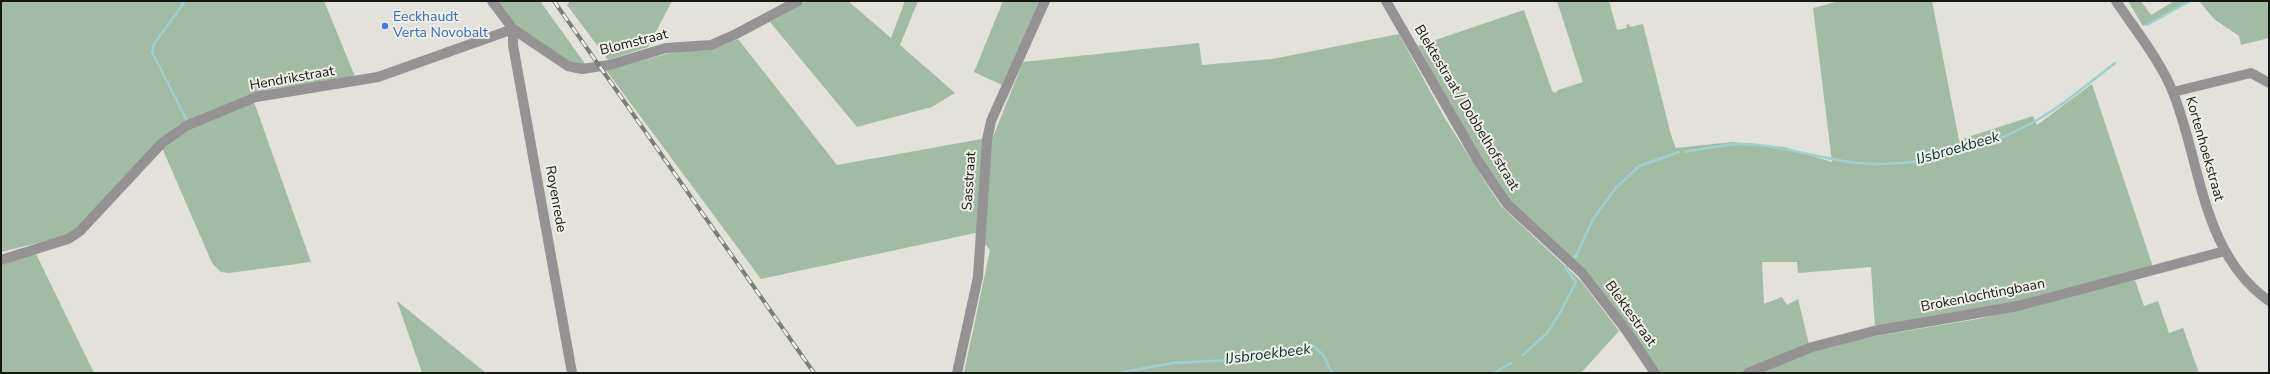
<!DOCTYPE html>
<html>
<head>
<meta charset="utf-8">
<style>
  body { margin:0 }
  #map { position:relative; width:2270px; height:374px; overflow:hidden; background:#e2e1da; font-family:"Nunito Sans",sans-serif }
  canvas { display:block }
  .frame { position:absolute; inset:0; border:2px solid #171715; pointer-events:none }
</style>
</head>
<body>
<div id="map">
<canvas width="2270" height="374"></canvas>
<div class="frame"></div>
</div>
<script>
const ctx = document.querySelector('canvas').getContext('2d');
ctx.lineJoin = 'round';
function fill(path, color) {
  ctx.fillStyle = color;
  ctx.fill(path, 'evenodd');
}
function trace(path, color, width, dash) {
  ctx.strokeStyle = color;
  ctx.lineWidth = width;
  ctx.lineCap = dash ? 'butt' : 'round';
  ctx.setLineDash(dash || []);
  ctx.stroke(path);
}
function drawText(font, color, halo, rows, align = 'center') {
  ctx.font = font + ' "Nunito Sans",sans-serif';
  ctx.lineWidth = 4;
  ctx.setLineDash([]);
  ctx.textBaseline = 'middle';
  ctx.strokeStyle = halo;
  ctx.fillStyle = color;
  for (const [text, x, y, turn = 0] of rows) {
    ctx.save();
    ctx.translate(x, y);
    ctx.rotate((+turn || 0) * Math.PI / 180);
    ctx.textAlign = isNaN(turn) ? turn : align;
    if (halo) ctx.strokeText(text, 0, 0);
    ctx.fillText(text, 0, 0);
    ctx.restore();
  }
}
fill(new Path2D(`
  M1,1h323l32,78 -86,10 -24,7 -68,29 -18,16 -84,89 -10,6 -65,16z
  M496,1h44l46,64 -9,1 -55,-33z
  M570,1h102l-24,46 -40,13 -41,-55z
  M807,1h41l43,37 14,-37h13l-18,44 55,48 -23,14 -75,20 -87,-105z
  M1003,1h37l-38,84 -28,-13z
  M1557,1h52l8,29 10,-2 -1,-3 3,-1 1,3 13,-3 28,111 5,13 56,-6 52,5 48,15 -19,-154 26,-7h93l27,139 74,-24 4,9 55,-41 61,183 -114,31 -164,30 -4,-61 -73,6 -1,-11h-35l2,42 18,-7 5,8 11,-6 11,45 -67,29h-82c-38,-65 -99,-109 -146,-166 -38,-47 -66,-108 -96,-161l106,-36 28,81 4,2 2,-3 25,-8z
  M2128,1h13l10,14 23,-14h15l-46,25z
  M2199,1h70v37l-28,7 -2,-9 -25,-17z
  M1399,34l45,83 57,89 80,75 38,50 -38,42h-617l26,-123 -15,-17 -214,46 -155,-209 71,-19 32,-1 29,-11 99,126 156,-28 30,-75 176,-19 3,22 70,-6z
  M254,102l57,160 -82,11 -8,-1 -9,-9 -49,-113 -3,-1 31,-21z
  M36,254l58,119h-93v-110z
  M2135,280l9,26 14,-5 11,32 14,-5 16,45h-444l79,-30 144,-24z
  M397,301l89,72h-64z`), '#a2bca3');
trace(new Path2D(`
  M185,1l-31,43 -2,8 34,67
  M2147,25l43,-24
  M1685,152c18,-3 39,-8 57,-8 40,1 77,15 117,19 70,6 146,-19 203,-59 18,-13 35,-27 53,-41
  M1573,259l3,-3 17,-37 22,-30 24,-23 40,-14
  M1523,355l24,-22 13,-20 16,-31 -10,-13 2,-5
  M1118,373l55,-10 58,-3 83,-14 10,10 8,17
  M1494,373l17,-10`), '#9dd0d2', 2.5);
trace(new Path2D(`
  M492,1l21,28 55,37 14,3 27,-4 57,-17 45,-3 25,-11 62,-33
  M1386,1l92,160 29,43 75,69 44,57 29,43
  M2116,1c20,30 45,60 58,94 27,69 28,159 95,206
  M513,29v16l59,328
  M2173,92l78,-19 18,10
  M1,260l67,-21 12,-8 82,-88 24,-17 70,-29 122,-20 135,-48
  M957,373l21,-96 9,-137 4,-19 54,-120
  M1748,373l64,-26 62,-16 144,-25 207,-55`), '#959293', 10);
const rail = new Path2D(`
  M554,1l260,372`);
trace(rail, '#7e7e79', 4);
trace(rail, '#efeee7', 2.5, [8]);
for (const [x, y, r, color] of [
  [385,26,4,"#3f7fe0"]
]) {
  const dot = new Path2D();
  dot.arc(x, y, r, 0, 2 * Math.PI);
  ctx.fillStyle = color;
  ctx.fill(dot);
  trace(dot, '#efeee7', 1.5);
}
drawText('14px', '#366cbe', '#efeee7', [
  ["Eeckhaudt",393,18],
  ["Verta Novobalt",393,34]
], 'left');
drawText('14px', '#171715', '#efeee7', [
  ["Blomstraat",634,43,-14],
  ["Hendrikstraat",292,79,-10],
  ["Blektestraat / Dobbelhofstraat",1466,108,59],
  ["Kortenhoekstraat",2204,149,74],
  ["Sasstraat",970,181,-86],
  ["Royenrede",555,199,80],
  ["Brokenlochtingbaan",1983,296,-11],
  ["Blektestraat",1630,314,54]
]);
drawText('italic 15px', '#003032', '#efeee7', [
  ["IJsbroekbeek",1958,149,-16],
  ["IJsbroekbeek",1268,355,-7]
]);
</script>
</body>
</html>
